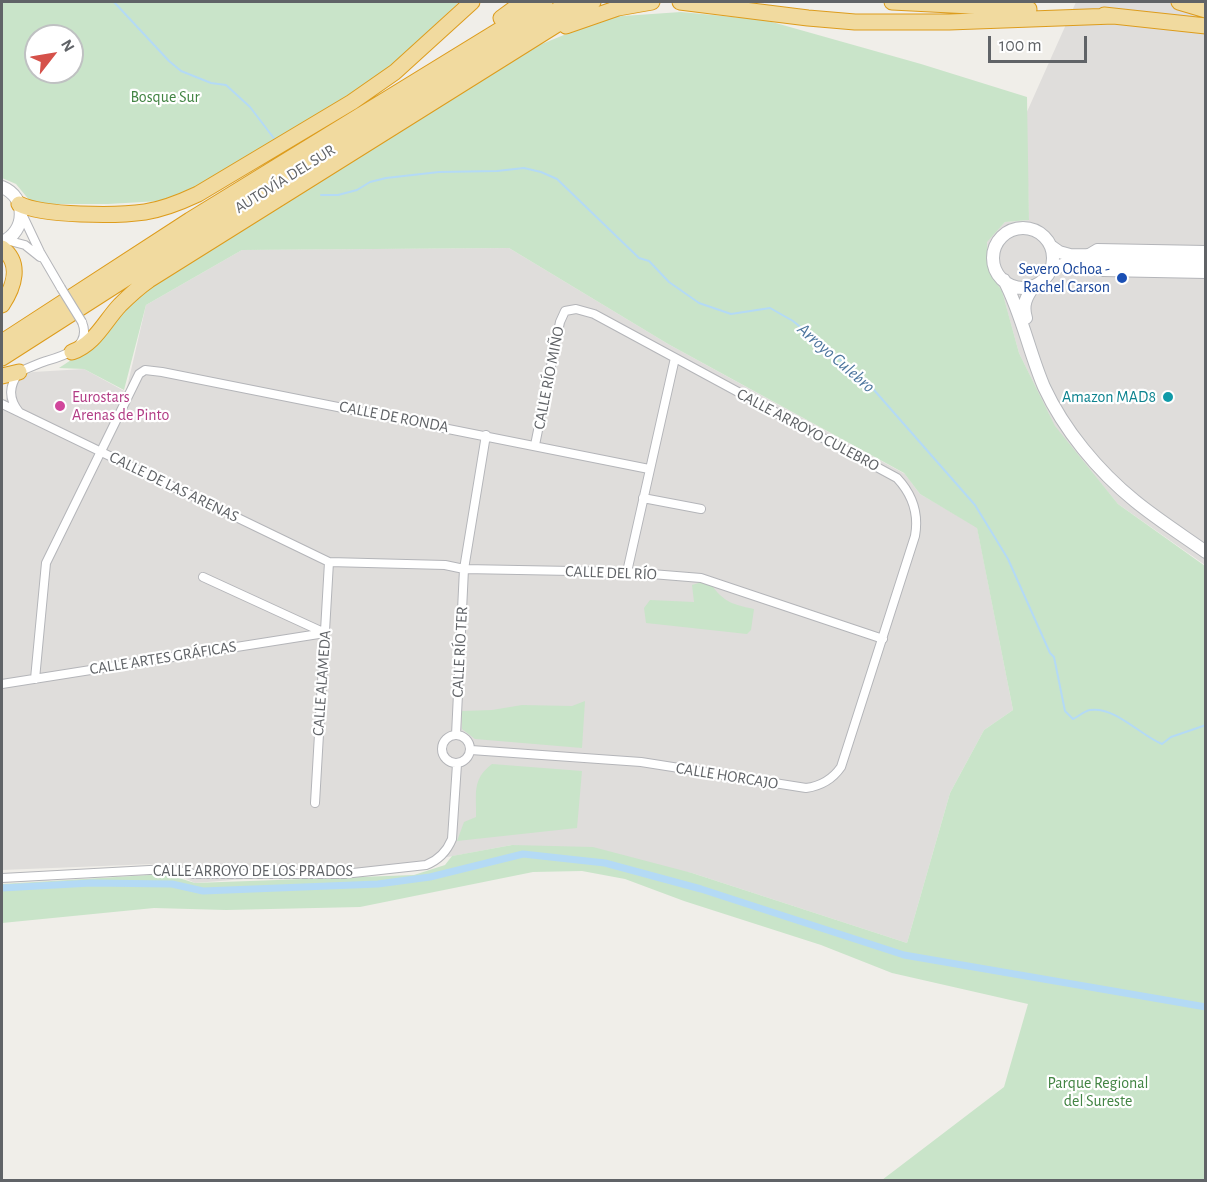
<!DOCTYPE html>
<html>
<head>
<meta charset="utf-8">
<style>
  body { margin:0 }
  #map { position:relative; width:1207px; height:1182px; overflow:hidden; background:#f0eee9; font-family:"Alegreya Sans",sans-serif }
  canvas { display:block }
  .frame { position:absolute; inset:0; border:3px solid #606367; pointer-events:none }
  .north { position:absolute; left:24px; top:24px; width:60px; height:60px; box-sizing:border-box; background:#fff; border:2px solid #bfc1c2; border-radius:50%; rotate:59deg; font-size:16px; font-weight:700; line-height:24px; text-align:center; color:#606367 }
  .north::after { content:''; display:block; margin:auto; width:21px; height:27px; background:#d5514a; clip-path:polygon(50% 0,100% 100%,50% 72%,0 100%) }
  .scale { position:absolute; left:988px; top:36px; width:99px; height:27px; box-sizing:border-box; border:3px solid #606367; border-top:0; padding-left:8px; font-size:18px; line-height:21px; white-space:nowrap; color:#606367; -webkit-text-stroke:4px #fff; paint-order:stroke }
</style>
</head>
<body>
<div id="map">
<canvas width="1207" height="1182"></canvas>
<div class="frame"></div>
<div class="north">N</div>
<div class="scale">100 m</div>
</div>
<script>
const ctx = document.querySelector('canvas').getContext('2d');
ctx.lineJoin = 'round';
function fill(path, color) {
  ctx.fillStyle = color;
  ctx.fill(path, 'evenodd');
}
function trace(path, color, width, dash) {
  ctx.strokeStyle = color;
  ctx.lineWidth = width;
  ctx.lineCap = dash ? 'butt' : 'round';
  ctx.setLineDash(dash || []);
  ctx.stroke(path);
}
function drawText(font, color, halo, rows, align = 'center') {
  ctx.font = font + ' "Alegreya Sans",sans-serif';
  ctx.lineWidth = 4.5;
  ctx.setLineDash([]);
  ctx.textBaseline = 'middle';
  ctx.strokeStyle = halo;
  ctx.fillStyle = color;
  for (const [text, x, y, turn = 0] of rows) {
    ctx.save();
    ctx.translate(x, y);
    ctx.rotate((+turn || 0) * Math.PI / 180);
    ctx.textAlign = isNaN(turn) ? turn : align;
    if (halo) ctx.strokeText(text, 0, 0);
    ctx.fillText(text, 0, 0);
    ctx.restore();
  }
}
fill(new Path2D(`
  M1076,2h129v563l-87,-61 -62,-75 -37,-76 -17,-61 -13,-20 -2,-31 18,-19 24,-2 -3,-106z
  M509,248l159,96 237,130 15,20 57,33 36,183 -29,20 -34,63 -43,150 -215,-70 -180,-28 -118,22 -199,16 -42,-19 -151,6v-465l18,-29 13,-4 51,-3 42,23 20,-87 96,-55z`), '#dfdddb');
fill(new Path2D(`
  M2,2h457l-67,63 -82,56 -106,63 -27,12 -17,5 -52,3h-70l-8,-3 -14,-17 -14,-6zM36,36h36v36h-36z
  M681,12l84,8 156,44 106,33 2,123 -24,2 -18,20 2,30 13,19 17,62 36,73 63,78 87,62v614h-323l122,-93 24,-83 -136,-31 -71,-28 -137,-44 -59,-22 -43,-8 -49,1 -173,35 -134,3 -72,-2 -152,15v-39l164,-10 29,9 219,-8 31,-10 7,-9 60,-11 81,2 99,26 215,70 43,-150 34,-63 29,-20 -36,-182 -57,-34 -16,-21 -236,-129 -159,-96 -267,2 -96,55 -22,85 -40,-21 -25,-1c31,-19 54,-47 77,-75l396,-245 76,-31z
  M708,580c14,21 22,24 46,29l-3,21 -4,4 -101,-11 -2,-15 6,-8 44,2 -2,-17z
  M585,701l-3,47 -107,-9 -13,-10v-18l30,-1 30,-5 50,1z
  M492,764l90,7 -5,57 -120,13 7,-19 12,-5c1,-23 -5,-37 16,-53z`), '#c9e4c9');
trace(new Path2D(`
  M114,2l55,59 12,10 30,12 15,2 24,22 26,34
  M321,195h17l19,-5 13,-8 16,-4 53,-6 58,-1 27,-3 17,4 16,7 82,79 10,3 20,21 30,21 32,11 39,-6 23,13 74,61 108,123 33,54 42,94 4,4 11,54 8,8c5,-2 11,-8 17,-9 25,-4 51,26 72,34l9,-7 35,-12`), '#b4daf5', 2);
trace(new Path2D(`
  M2,888l89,-5 81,1 31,7 175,-7 52,-7 93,-23 82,9 96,26 203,66 302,52`), '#b4daf5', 7);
const street = new Path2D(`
  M22,214l18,38 21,36
  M6,240l19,5 15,12
  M1087,254l10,-6 109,2
  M1089,267l14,5 103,2
  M2,404l327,158 116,3 19,4 163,3 74,6 182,61
  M19,412c-11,-14 -10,-26 0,-40 9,-4 18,-8 27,-11 18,-5 46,-14 36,-39
  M643,498l58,11
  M627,572l48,-214
  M203,577l122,56
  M35,679l11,-116 93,-189 6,-4 17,2 487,97
  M2,684l323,-51
  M442 749a14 14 0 1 1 28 0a14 14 0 1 1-28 0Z
  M456,735l8,-166 22,-134
  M471,750l170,12 165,26c15,-2 26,-8 35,-21l74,-231c4,-22 -3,-42 -18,-58l-303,-164 -18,-5 -11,2 -5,11 -25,123
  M315,803l14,-241
  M2,878l166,-9 26,5h150l82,-9c13,-5 21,-14 26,-26l5,-75`);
const secondary = new Path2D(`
  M2,187c25,10 25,44 0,55
  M993 258a30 30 0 1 1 60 0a30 30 0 1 1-60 0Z
  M1052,247l7,5 11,3 136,2
  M1051,270l11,-5 12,-1 132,2
  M1004,280c18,34 25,72 40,107 20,43 54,84 91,114 22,18 47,34 71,51
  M1026,318c-4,-13 0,-21 8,-32`);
const highway = new Path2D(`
  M680,2l128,16 47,4h94l165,-6
  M892,2l137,7
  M1179,2l27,8
  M1104,15l102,11
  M501,18l22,-16
  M566,26l52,-18 34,-6
  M19,204c24,12 98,12 126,8 19,-3 36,-10 53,-18l154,-92 43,-30 77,-70
  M2,248c20,15 12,39 0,57
  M2,342l188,-122 355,-218
  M72,352c23,-8 32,-30 48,-47 9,-9 19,-18 29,-25l444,-278
  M2,358l217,-139 351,-217
  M2,376l17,-4`);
trace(street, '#b4b5b9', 10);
trace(secondary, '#b5b7bb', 14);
trace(highway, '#dd9c1c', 17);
trace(street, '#fff', 8);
trace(secondary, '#fff', 12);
trace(highway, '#f1da9f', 15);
const streetBridge = new Path2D(`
  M61,288l21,34`);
trace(streetBridge, '#b4b5b9', 10, []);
trace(streetBridge, '#fff', 8);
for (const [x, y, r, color] of [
  [1122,278,6,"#1a4fb4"],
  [1168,397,6,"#0f9aa8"],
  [60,406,6,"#d1479c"]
]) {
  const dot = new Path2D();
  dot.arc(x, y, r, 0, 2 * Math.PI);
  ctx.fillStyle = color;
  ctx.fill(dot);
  trace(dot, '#fff', 2);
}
drawText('16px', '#428443', '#fff', [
  ["Bosque Sur",165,97],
  ["Parque Regional",1098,1083],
  ["del Sureste",1098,1101]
]);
drawText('16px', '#606367', '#fff', [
  ["AUTOVÍA DEL SUR",285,179,-32],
  ["CALLE RÍO MIÑO",549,378,-79],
  ["CALLE DE RONDA",394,417,11],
  ["CALLE ARROYO CULEBRO",808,430,28],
  ["CALLE DE LAS ARENAS",174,487,26],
  ["CALLE DEL RÍO",611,573,2],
  ["CALLE RÍO TER",460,652,-87],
  ["CALLE ARTES GRÁFICAS",163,658,-9],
  ["CALLE ALAMEDA",322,683,-86],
  ["CALLE HORCAJO",727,776,9],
  ["CALLE ARROYO DE LOS PRADOS",253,871]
]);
drawText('16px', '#164399', '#fff', [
  ["Severo Ochoa -",1110,269],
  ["Rachel Carson",1110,287]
], 'right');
drawText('16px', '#b23c85', '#fff', [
  ["Eurostars",72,397],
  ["Arenas de Pinto",72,415]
], 'left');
drawText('16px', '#0d838f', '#fff', [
  ["Amazon MAD8",1156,397]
], 'right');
drawText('italic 18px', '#4d769e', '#fff', [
  ["Arroyo Culebro",836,358,41]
]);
</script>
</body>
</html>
